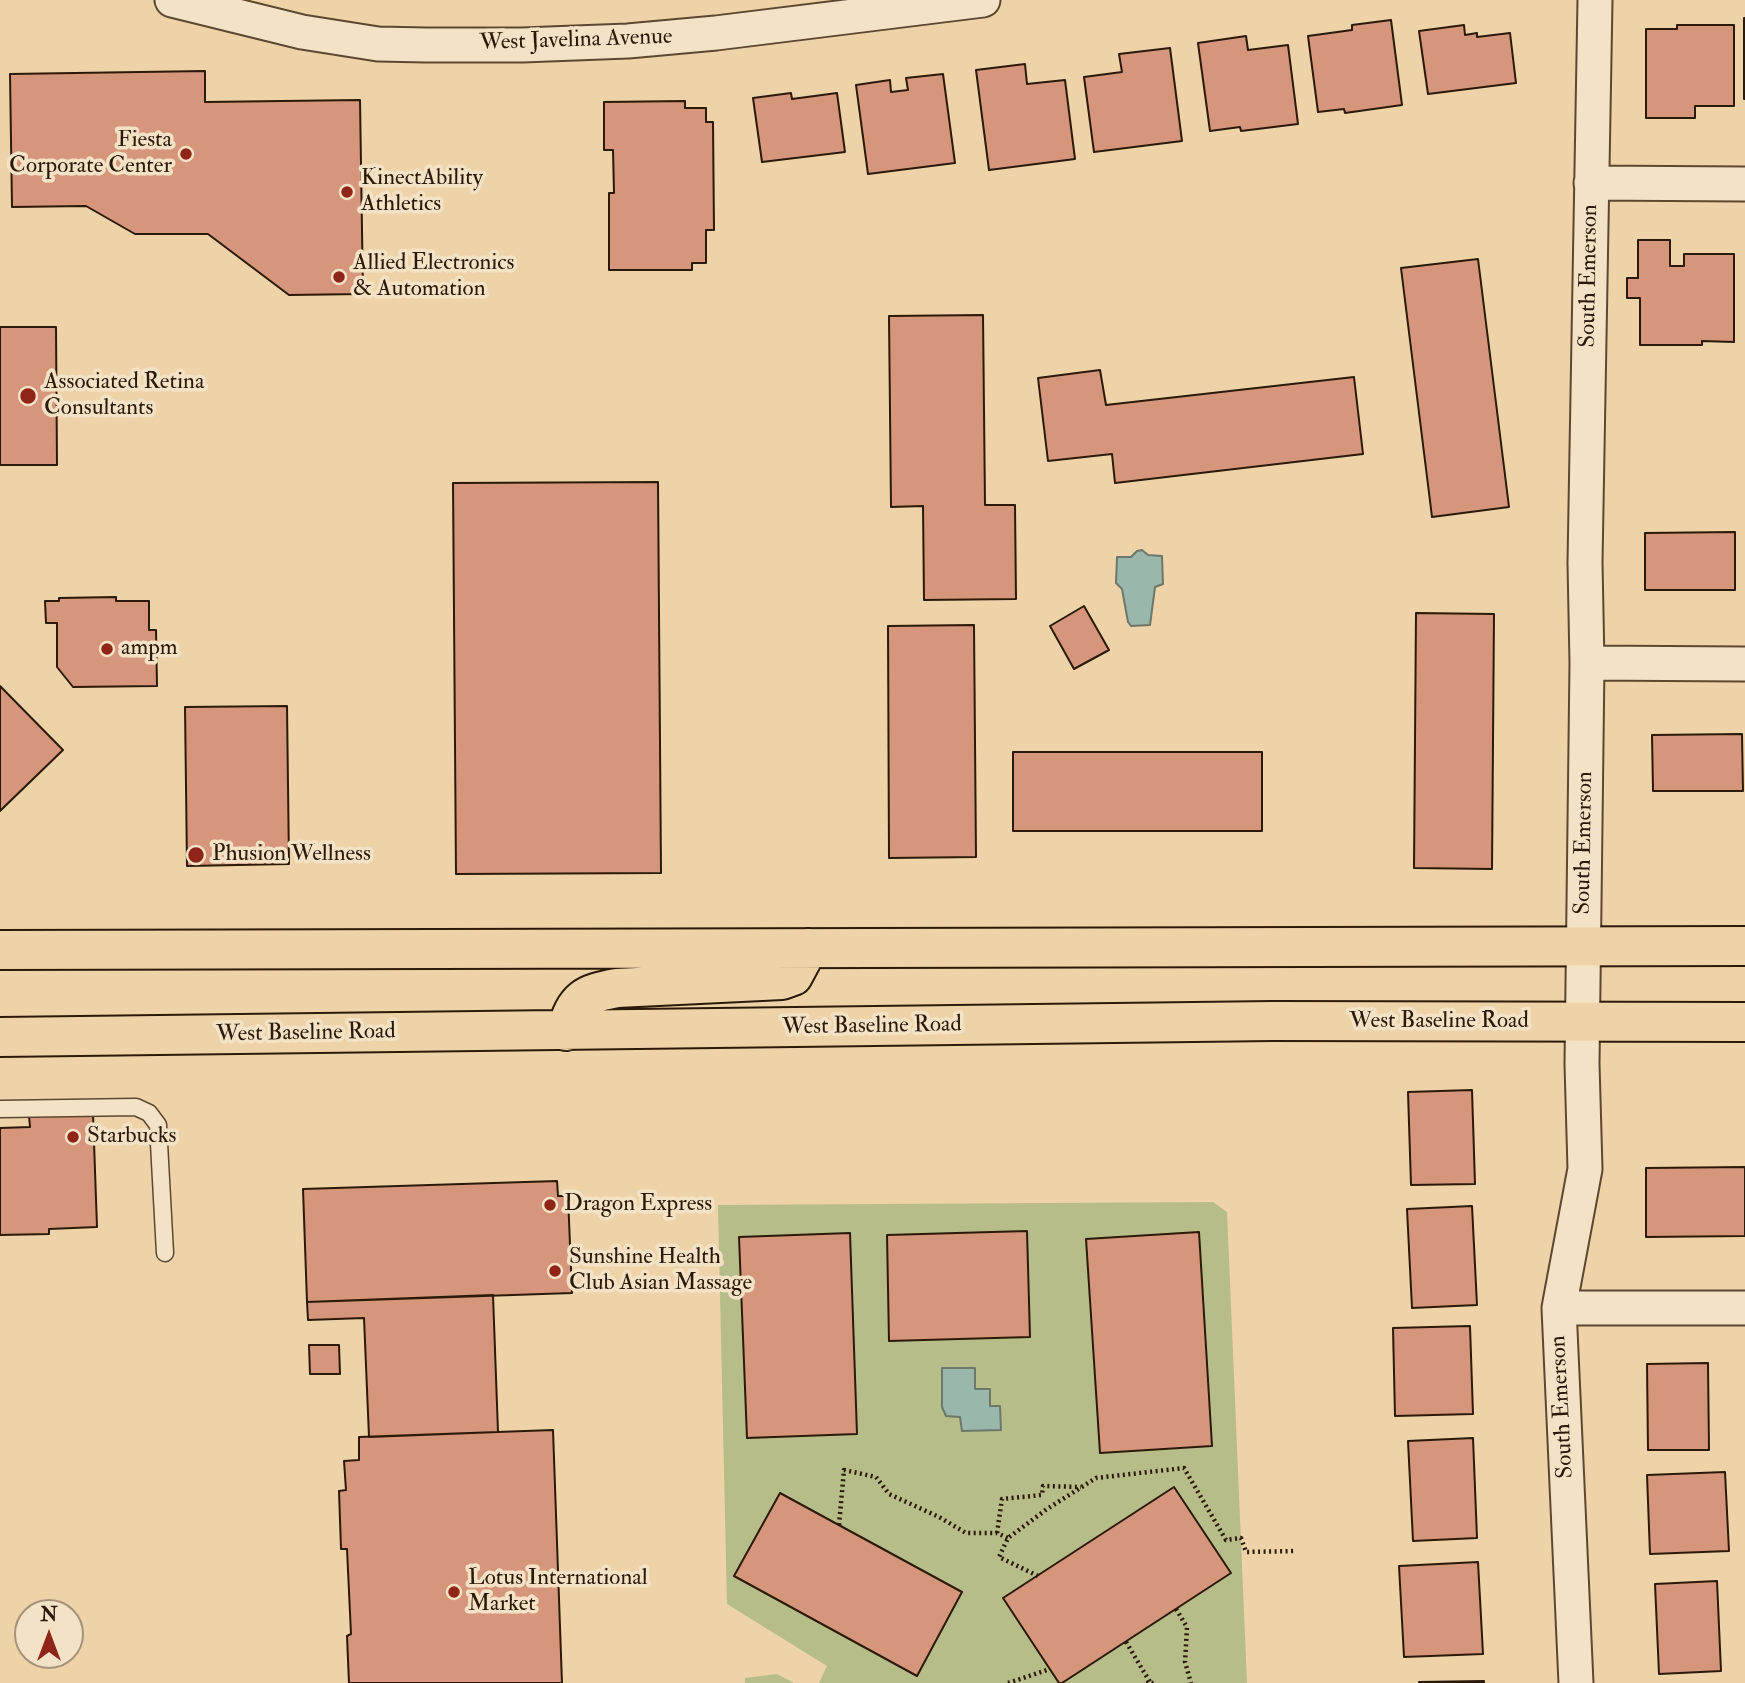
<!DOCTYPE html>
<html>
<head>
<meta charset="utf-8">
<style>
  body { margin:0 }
  #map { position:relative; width:1745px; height:1683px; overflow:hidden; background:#eed2a8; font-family:"IM FELL Double Pica",serif }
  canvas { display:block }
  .north { position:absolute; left:14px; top:1599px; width:70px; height:70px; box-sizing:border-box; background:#f4e2c6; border:2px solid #a4927a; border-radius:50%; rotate:0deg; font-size:19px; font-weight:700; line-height:28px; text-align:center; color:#2b1a09 }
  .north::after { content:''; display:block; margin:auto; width:24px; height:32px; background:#8f2418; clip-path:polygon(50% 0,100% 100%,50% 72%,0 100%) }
</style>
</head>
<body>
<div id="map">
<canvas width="1745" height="1683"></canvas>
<div class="north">N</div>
</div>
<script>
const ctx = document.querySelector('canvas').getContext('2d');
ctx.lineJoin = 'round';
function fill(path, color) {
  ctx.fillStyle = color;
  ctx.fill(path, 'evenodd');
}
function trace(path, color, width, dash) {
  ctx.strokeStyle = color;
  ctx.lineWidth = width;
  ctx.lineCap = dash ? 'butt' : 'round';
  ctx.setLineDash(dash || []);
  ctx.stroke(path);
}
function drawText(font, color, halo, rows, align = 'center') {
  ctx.font = font + ' "IM FELL Double Pica",serif';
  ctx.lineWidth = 7;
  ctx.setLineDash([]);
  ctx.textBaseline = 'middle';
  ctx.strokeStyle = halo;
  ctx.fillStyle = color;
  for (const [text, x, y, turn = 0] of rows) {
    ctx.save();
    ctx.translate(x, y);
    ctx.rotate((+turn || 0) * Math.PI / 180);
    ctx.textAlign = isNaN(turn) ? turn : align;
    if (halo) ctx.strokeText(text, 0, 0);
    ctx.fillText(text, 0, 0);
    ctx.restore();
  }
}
fill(new Path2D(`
  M1213,1202l14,10 20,471h-185l168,-110 -192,3 -35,22 56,85h-240l8,-17 -100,-62 -9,-399zM1027,1231l3,106 -141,3 -2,-105zM1198,1232l-98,221 -14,-214zM850,1234l7,199 -110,5 -7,-201zM975,1369v20l15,17 -28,15 -4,-5h-12l-1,-6zM780,1493l182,99 -45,83 -183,-99z
  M777,1674l17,9h-49v-5z`), '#b6bd89');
const water = new Path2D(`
  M1142,550l6,5 14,1 1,28 -8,3 -5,38 -19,1 -3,-4 -6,-33 -6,-6 1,-26h14l6,-6z
  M942,1368h33v21h15v17h10l1,24 -39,1 -2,-14 -14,-1 -4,-9z`);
fill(water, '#99b7aa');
trace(water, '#6d786a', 2);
const building = new Path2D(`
  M1744,18h1v81h-1z
  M1391,20l11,85 -57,8 -1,-4 -26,3 -10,-76 44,-6v-5z
  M1464,25l1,10 12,-2v4l33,-4 6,50 -88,11 -9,-63z
  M1677,25h57v81h-39v12h-49v-89h31z
  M1246,36l2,14 40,-5 10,79 -57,7 -1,-4 -30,4 -12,-88z
  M1170,48l12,93 -88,11 -10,-75 38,-5 -3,-18z
  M1025,64l2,20 38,-4 10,79 -86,11 -13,-100z
  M205,71v31l155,-2 3,194 -74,1 -81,-61h-73l-49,-28 -74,1 -2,-133z
  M943,74l12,89 -87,11 -12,-89 34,-5 1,12 17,-2 -2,-12z
  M791,93l1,6 45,-6 8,59 -83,10 -9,-64z
  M685,101v7h21v14h7l1,108h-8v33h-14v7h-83v-77h5l-1,-43h-9v-48z
  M1638,240h32v26h14v-12h50v88l-32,-1v4h-62v-47h-13v-20h11z
  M1478,259l31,248 -77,10 -31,-249z
  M983,315l2,190h30l1,94 -92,1 -1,-94 -32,1 -2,-191z
  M0,327h56l1,138h-57z
  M1100,370l6,35 248,-28 9,77 -248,29 -3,-29 -64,7 -10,-83z
  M658,482l3,391 -205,1 -3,-391z
  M1735,532v58h-90v-57z
  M116,597v4h33v29h7l1,56 -84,1 -16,-20v-44h-11l-1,-22h14v-3z
  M1084,606l25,44 -35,19 -24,-43z
  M1416,613l78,1 -2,255 -78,-1z
  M974,625l2,232 -87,1 -1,-232z
  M0,686l63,64 -63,61z
  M287,706l2,158 -102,2 -2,-159z
  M1742,734l1,57h-90l-1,-56z
  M1013,752h249v79h-249z
  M1472,1090l3,94 -64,1 -3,-93z
  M93,1114l4,113 -48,2v5l-49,1v-107l30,-1 -1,-11z
  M1745,1167v69l-99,1v-69z
  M557,1181l1,15h10l4,97 -265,9 -4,-113z
  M1472,1206l5,99 -65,3 -5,-99z
  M1027,1231l3,106 -141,4 -2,-106z
  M1199,1232l13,214 -112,7 -14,-214z
  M850,1233l7,201 -110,4 -8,-201z
  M493,1295l5,137 -129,5 -5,-119 -56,2 -1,-18z
  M1470,1326l3,88 -78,2 -2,-88z
  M309,1345h30l1,29h-30z
  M1708,1363l1,87h-61l-1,-86z
  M553,1430l9,253h-213l-2,-47 4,-2 -4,-85h-6l-2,-58 7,-1 -2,-29 15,-1v-23z
  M1473,1438l4,100 -64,3 -5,-100z
  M1725,1472l4,79 -79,3 -3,-79z
  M1174,1487l57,86 -169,110h-3l-56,-85z
  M780,1493l182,99 -45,84 -183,-100z
  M1478,1562l5,92 -79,3 -5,-91z
  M1717,1581l4,90 -62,3 -4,-90z
  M1484,1681v2h-65v-1z`);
fill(building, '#d5967c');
trace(building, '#2b1a09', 2);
const lane = new Path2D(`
  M0,1109l136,-2 13,6 9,12 7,128`);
const street = new Path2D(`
  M172,0l130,32 76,12 48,1h96l106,-4 88,-8 267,-33
  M1591,183l154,1
  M1587,663l158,1
  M1559,1308h186
  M1576,1683l-17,-375 26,-139 -3,-105 5,-401 -2,-100 10,-563`);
const primary = new Path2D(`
  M0,950l1745,-4
  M566,1031c10,-33 18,-37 51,-43l165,-8 11,-4 15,-28
  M0,1037l1273,-16 472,1`);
trace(lane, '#5c4831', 19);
trace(street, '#5c4831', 37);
trace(primary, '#2b1a09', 42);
trace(new Path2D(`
  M839,1525l5,-55 32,7 13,17 50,23 27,16h31l11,5
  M997,1533l5,-34 40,-4 1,-9 38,1
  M1038,1576l-39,-19 9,-19 39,-29 49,-31 88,-10 42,72 15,-2 5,14 49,-1
  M1176,1609l11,18 -2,35 6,21
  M1126,1642l24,40
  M1008,1683l42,-14
  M1146,1683h9`), '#2b1a09', 4.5, [2, 3.5]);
trace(lane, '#f4e2c6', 16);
trace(street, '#f4e2c6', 33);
trace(primary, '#eed2a8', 38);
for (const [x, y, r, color] of [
  [186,154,7,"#8f2418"],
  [347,192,7,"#8f2418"],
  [339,277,7,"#8f2418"],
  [28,396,9,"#8f2418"],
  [107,649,7,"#8f2418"],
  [196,855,9,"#8f2418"],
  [73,1137,7,"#8f2418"],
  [550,1205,7,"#8f2418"],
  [555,1271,7,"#8f2418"],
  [454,1592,7,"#8f2418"]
]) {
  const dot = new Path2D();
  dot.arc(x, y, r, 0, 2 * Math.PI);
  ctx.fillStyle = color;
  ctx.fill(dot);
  trace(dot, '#f4e2c6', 2.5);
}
drawText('23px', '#2b1a09', '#f4e2c6', [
  ["West Javelina Avenue",576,41,-2],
  ["South Emerson",1590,276,-89],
  ["South Emerson",1585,843,-89],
  ["West Baseline Road",1439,1022],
  ["West Baseline Road",872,1027,-1],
  ["West Baseline Road",306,1034,-1],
  ["South Emerson",1563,1407,-93]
]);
drawText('23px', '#2b1a09', '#f4e2c6', [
  ["Fiesta",172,141,"right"],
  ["Corporate Center",172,167,"right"],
  ["KinectAbility",361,179],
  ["Athletics",361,205],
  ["Allied Electronics",353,264],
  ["& Automation",353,290],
  ["Associated Retina",44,383],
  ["Consultants",44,409],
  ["ampm",121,649],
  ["Phusion Wellness",212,855],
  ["Starbucks",87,1137],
  ["Dragon Express",564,1205],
  ["Sunshine Health",569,1258],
  ["Club Asian Massage",569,1284],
  ["Lotus International",468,1579],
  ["Market",468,1605]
], 'left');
</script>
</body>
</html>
